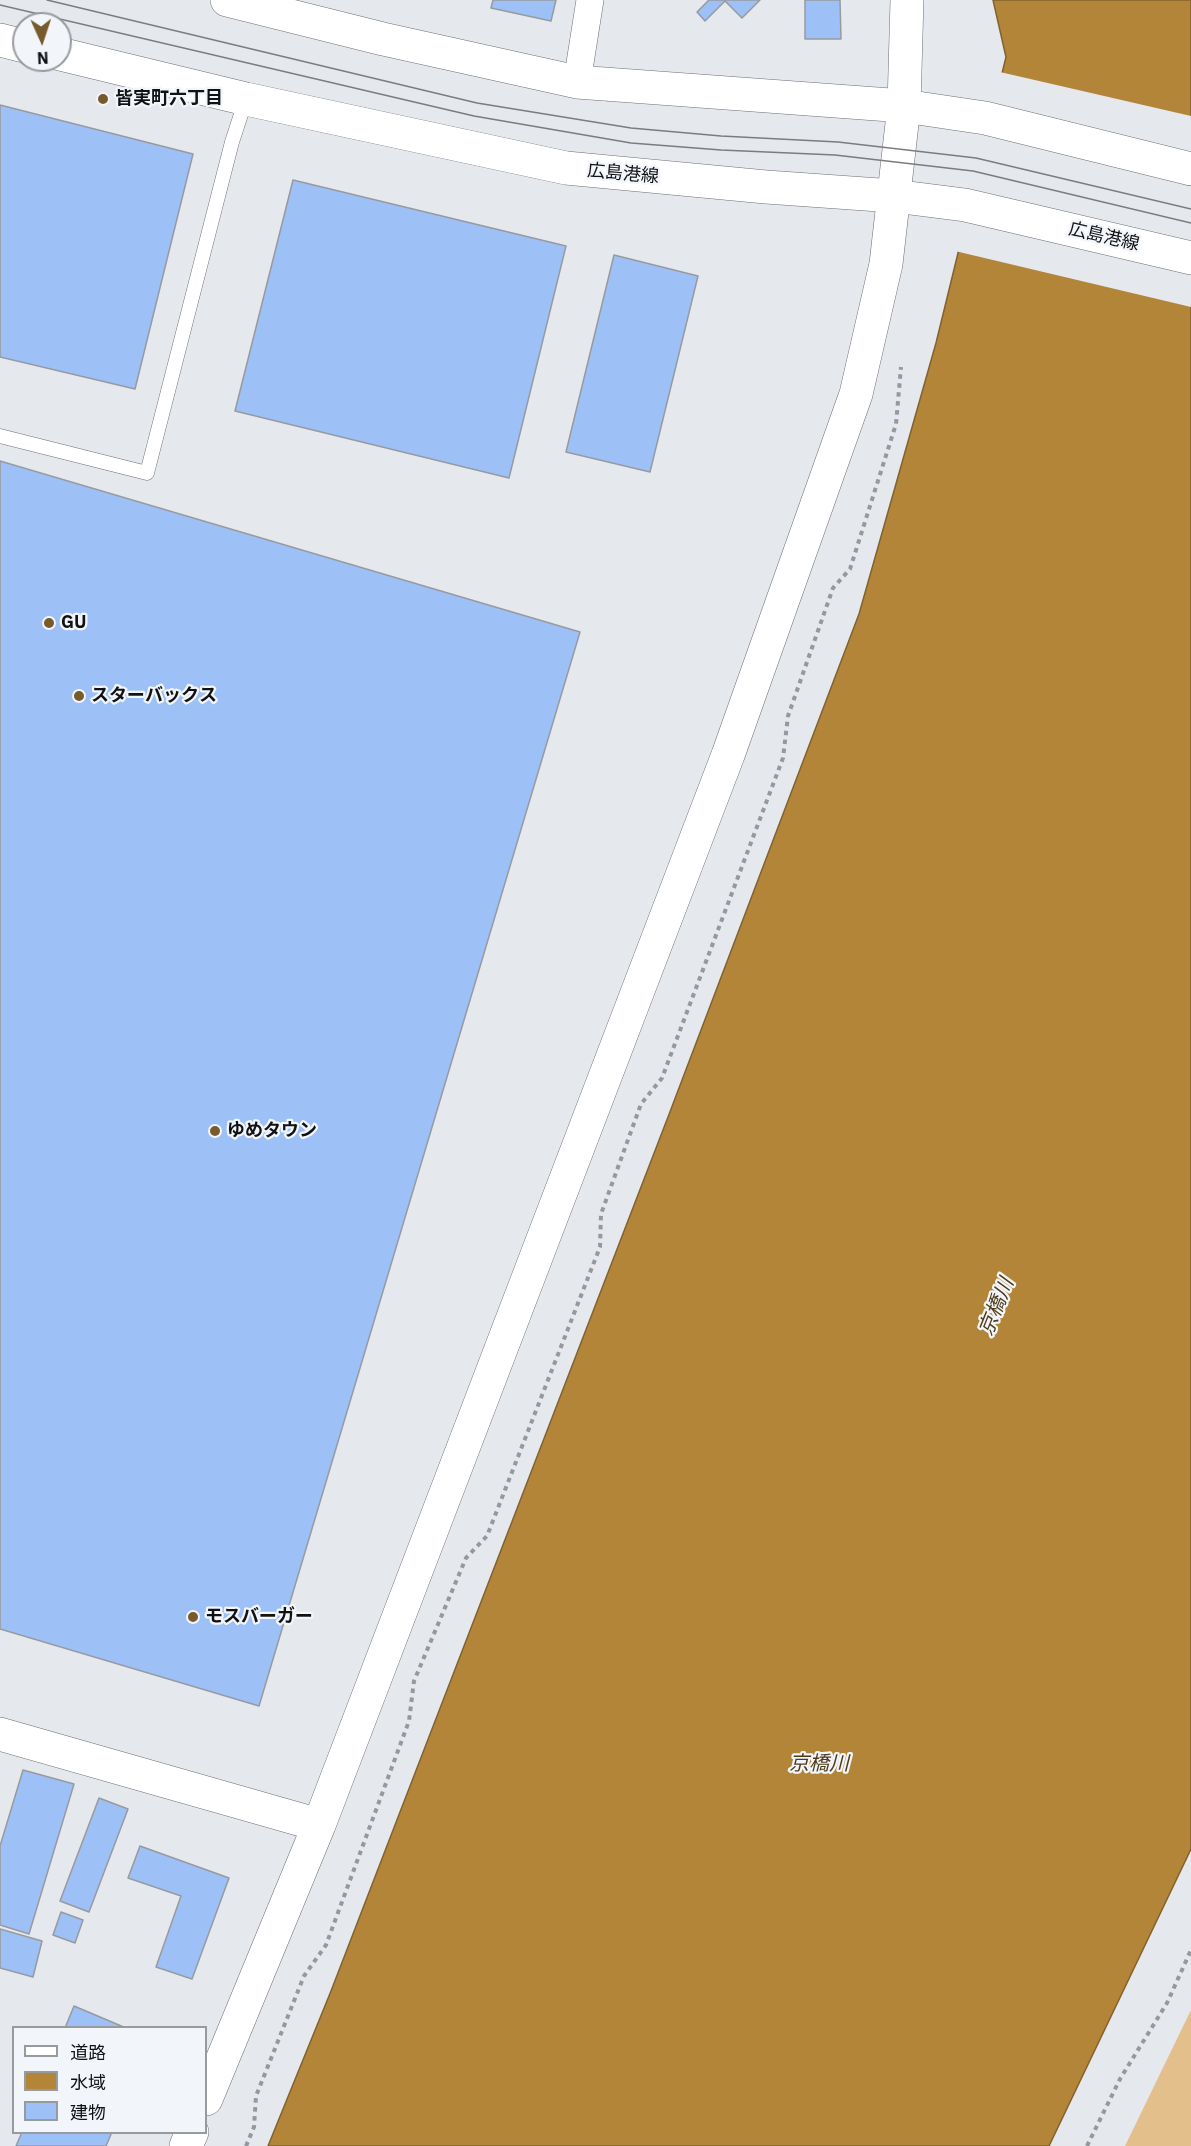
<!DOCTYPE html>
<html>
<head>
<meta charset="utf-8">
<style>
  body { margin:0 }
  #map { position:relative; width:1191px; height:2146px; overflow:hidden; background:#e5e8ed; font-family:"IBM Plex Sans","Noto Sans JP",sans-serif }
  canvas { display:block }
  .legend { position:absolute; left:12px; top:2026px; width:195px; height:108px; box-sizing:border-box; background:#f2f6fa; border:2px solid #989b9e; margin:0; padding:8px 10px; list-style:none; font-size:18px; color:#111214 }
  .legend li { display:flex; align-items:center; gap:12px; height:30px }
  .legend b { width:30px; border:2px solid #989b9e }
  .north { position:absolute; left:12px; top:12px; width:60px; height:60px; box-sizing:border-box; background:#f2f6fa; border:2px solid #989b9e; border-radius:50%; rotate:177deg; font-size:16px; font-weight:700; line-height:24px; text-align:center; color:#111214 }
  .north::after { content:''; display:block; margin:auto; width:21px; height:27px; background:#775a2d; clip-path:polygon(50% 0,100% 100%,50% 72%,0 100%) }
</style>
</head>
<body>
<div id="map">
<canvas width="1191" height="2146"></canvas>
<ul class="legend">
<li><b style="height:8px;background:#fff"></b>道路</li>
<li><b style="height:16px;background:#b38538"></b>水域</li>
<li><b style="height:16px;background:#9dc0f7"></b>建物</li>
</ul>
<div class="north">N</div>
</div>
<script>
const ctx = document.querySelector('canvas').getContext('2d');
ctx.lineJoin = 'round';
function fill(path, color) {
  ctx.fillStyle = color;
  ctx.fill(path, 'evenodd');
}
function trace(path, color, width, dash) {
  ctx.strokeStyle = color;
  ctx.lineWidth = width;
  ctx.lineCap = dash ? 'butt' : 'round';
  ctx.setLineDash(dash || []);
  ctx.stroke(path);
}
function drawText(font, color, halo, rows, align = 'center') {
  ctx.font = font + ' "IBM Plex Sans","Noto Sans JP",sans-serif';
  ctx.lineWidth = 4.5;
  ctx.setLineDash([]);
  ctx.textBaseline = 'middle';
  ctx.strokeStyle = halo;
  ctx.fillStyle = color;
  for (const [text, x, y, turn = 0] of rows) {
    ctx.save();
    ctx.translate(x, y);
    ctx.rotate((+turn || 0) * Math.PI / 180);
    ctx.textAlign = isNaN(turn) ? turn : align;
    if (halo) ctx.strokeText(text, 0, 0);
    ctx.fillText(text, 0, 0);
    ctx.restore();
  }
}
fill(new Path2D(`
  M1191,2010v136h-66z`), '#e2bf8b');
const water = new Path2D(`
  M993,0h198v1849l-142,297h-781l63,-155 337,-874 191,-503 77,-271 70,-286z`);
fill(water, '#b38538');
trace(water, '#82622d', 1.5);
fill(new Path2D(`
  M1000,72l191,44v191l-236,-56z`), '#e5e8ed');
const building = new Path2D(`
  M493,0h63l-5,21 -60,-13z
  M709,0h-1h52l-18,18 -17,-17 -20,20 -8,-9z
  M805,0h35l1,39h-36z
  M0,105l193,49 -58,235 -135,-32z
  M293,180l273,66 -57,232 -274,-67z
  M614,255l84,21 -48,196 -84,-20z
  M0,461l580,171 -321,1074 -259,-77z
  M23,1770l51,14 -45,150 -29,-9v-79z
  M99,1798l29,11 -39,103 -29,-11z
  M140,1846l89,32 -37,101 -36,-12 25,-71 -53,-18z
  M61,1912l22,8 -8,23 -22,-8z
  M0,1929l42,12 -9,36 -33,-9z
  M74,2006l52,22h-61z
  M22,2132h90l-6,14h-90z`);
fill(building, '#9dc0f7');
trace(building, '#979a9f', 1.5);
const service = new Path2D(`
  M0,436l147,37 85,-331 14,-43`);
const minor = new Path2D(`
  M577,82l13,-82`);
const tertiary = new Path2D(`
  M0,1734l319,91
  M206,2099l113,-274 409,-1070 128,-361 30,-130 18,-158 3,-106
  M186,2146l6,-14`);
const secondary = new Path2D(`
  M227,0l156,39 194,43 327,24 81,12 206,51
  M0,40l24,6
  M60,54l186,45 320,69 200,19 128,9 71,9 226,53`);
trace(service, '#6d6f74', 15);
trace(minor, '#6d6f74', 28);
trace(tertiary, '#6d6f74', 34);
trace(secondary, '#6d6f74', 34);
trace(new Path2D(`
  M246,2146l8,-19 2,-31 48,-120 22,-31 83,-224 5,-40 52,-123 21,-22 113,-289 1,-33 40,-110 21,-26 121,-320 5,-42 45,-128 17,-19 46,-145 5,-57
  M1087,2146l33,-67 47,-76 24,-53`), '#96989c', 4, [4.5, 4.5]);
trace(service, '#fff', 14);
trace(minor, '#fff', 27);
trace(tertiary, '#fff', 33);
trace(secondary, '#fff', 33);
trace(new Path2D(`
  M47,0l430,103 154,25 90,8 117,6 138,16 215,51
  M0,5l474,111 157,27 90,7 114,5 138,16 218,52`), '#7a7c7f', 1.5);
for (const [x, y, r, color] of [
  [103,99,6,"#775a2d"],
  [49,623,6,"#775a2d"],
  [79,696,6,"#775a2d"],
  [215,1131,6,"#775a2d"],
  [193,1617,6,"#775a2d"]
]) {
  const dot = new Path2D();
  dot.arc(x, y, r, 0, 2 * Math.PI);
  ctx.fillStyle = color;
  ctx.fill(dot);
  trace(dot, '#f2f6fa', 2);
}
drawText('bold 18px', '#111214', '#f2f6fa', [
  ["皆実町六丁目",115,99],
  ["GU",61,623],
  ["スターバックス",91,696],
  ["ゆめタウン",227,1131],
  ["モスバーガー",205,1617]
], 'left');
drawText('18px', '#111214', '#f2f6fa', [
  ["広島港線",623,174,5],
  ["広島港線",1104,237,13]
]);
drawText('italic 20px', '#4f3b1a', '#f2f6fa', [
  ["京橋川",997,1307,-68],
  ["京橋川",819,1764]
]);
</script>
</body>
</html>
